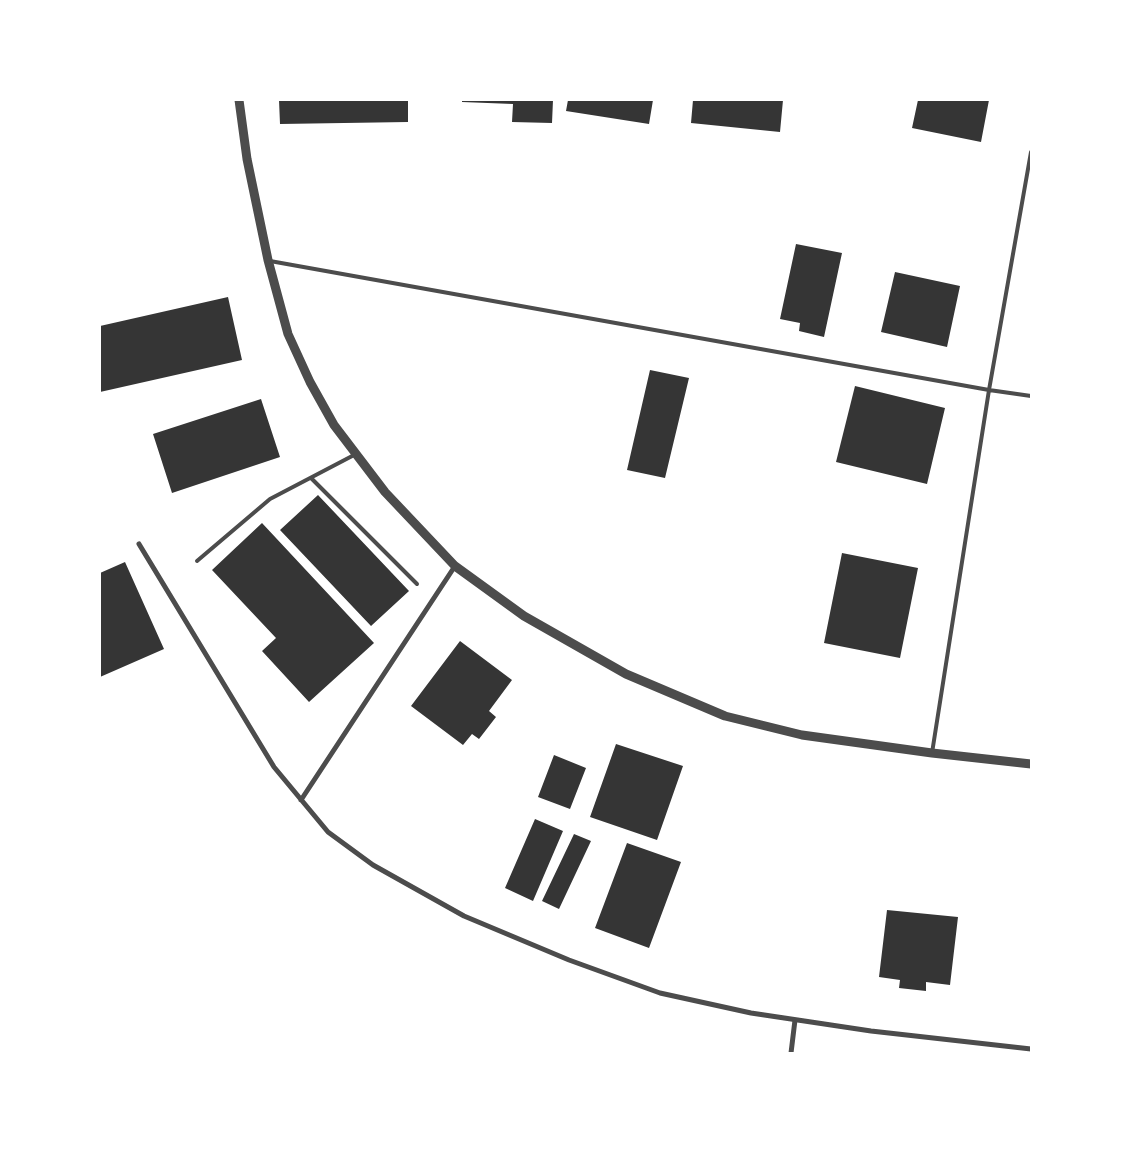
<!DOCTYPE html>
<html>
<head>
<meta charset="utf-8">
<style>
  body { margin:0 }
  #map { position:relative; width:1131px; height:1153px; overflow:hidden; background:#fff; font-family:"Titillium Web",sans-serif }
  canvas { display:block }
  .frame { position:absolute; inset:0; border:101px solid #fff; pointer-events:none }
</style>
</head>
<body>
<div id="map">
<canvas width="1131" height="1153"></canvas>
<div class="frame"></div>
</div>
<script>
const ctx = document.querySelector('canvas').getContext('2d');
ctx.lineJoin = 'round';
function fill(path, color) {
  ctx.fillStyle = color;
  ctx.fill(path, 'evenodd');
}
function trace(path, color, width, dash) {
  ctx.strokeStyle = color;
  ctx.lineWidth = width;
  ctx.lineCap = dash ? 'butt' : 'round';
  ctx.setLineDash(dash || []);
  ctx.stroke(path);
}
fill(new Path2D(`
  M279,100h129v22l-128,2z
  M462,100h91l-1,23 -40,-1 1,-18 -51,-2z
  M568,100h85l-4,24 -83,-13z
  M693,100h90l-3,32 -89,-9z
  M918,100h71l-8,42 -69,-14z
  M796,244l46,9 -18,84 -25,-6 1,-8 -20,-4z
  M895,272l65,14 -13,61 -66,-15z
  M228,297l14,63 -142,32v-66z
  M650,370l39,8 -24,100 -38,-8z
  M855,386l90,22 -18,76 -91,-22z
  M261,399l19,58 -108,36 -19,-59z
  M318,495l91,96 -38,35 -91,-96z
  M262,523l112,120 -65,59 -47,-51 14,-13 -64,-68z
  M842,553l76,15 -18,90 -76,-15z
  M125,562l39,87 -64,28v-104z
  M460,641l52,39 -23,31 7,6 -17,22 -7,-5 -9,11 -52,-39z
  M616,744l67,22 -26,74 -67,-23z
  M554,755l32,13 -16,41 -32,-12z
  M535,819l28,12 -30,70 -28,-13z
  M574,834l17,7 -32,68 -17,-8z
  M627,843l54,19 -32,86 -54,-20z
  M887,910l71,7 -8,68 -24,-3v9l-27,-3 1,-8 -21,-3z`), '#353535');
trace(new Path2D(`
  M270,261l719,129 42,6
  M311,478l106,106
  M197,561l73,-62 86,-45
  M932,753l57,-363 42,-238`), '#4c4c4c', 4);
trace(new Path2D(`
  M139,544l135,223 54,65 45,33 91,51 105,44 91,33 91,20 120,18 160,18
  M301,800l154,-234
  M791,1053l4,-33`), '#4c4c4c', 5);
trace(new Path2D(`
  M239,100l8,59 21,101 20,74 22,48 24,43 51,67 70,74 69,50 102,58 99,42 77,19 130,18 99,11`), '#4c4c4c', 9);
</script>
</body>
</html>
